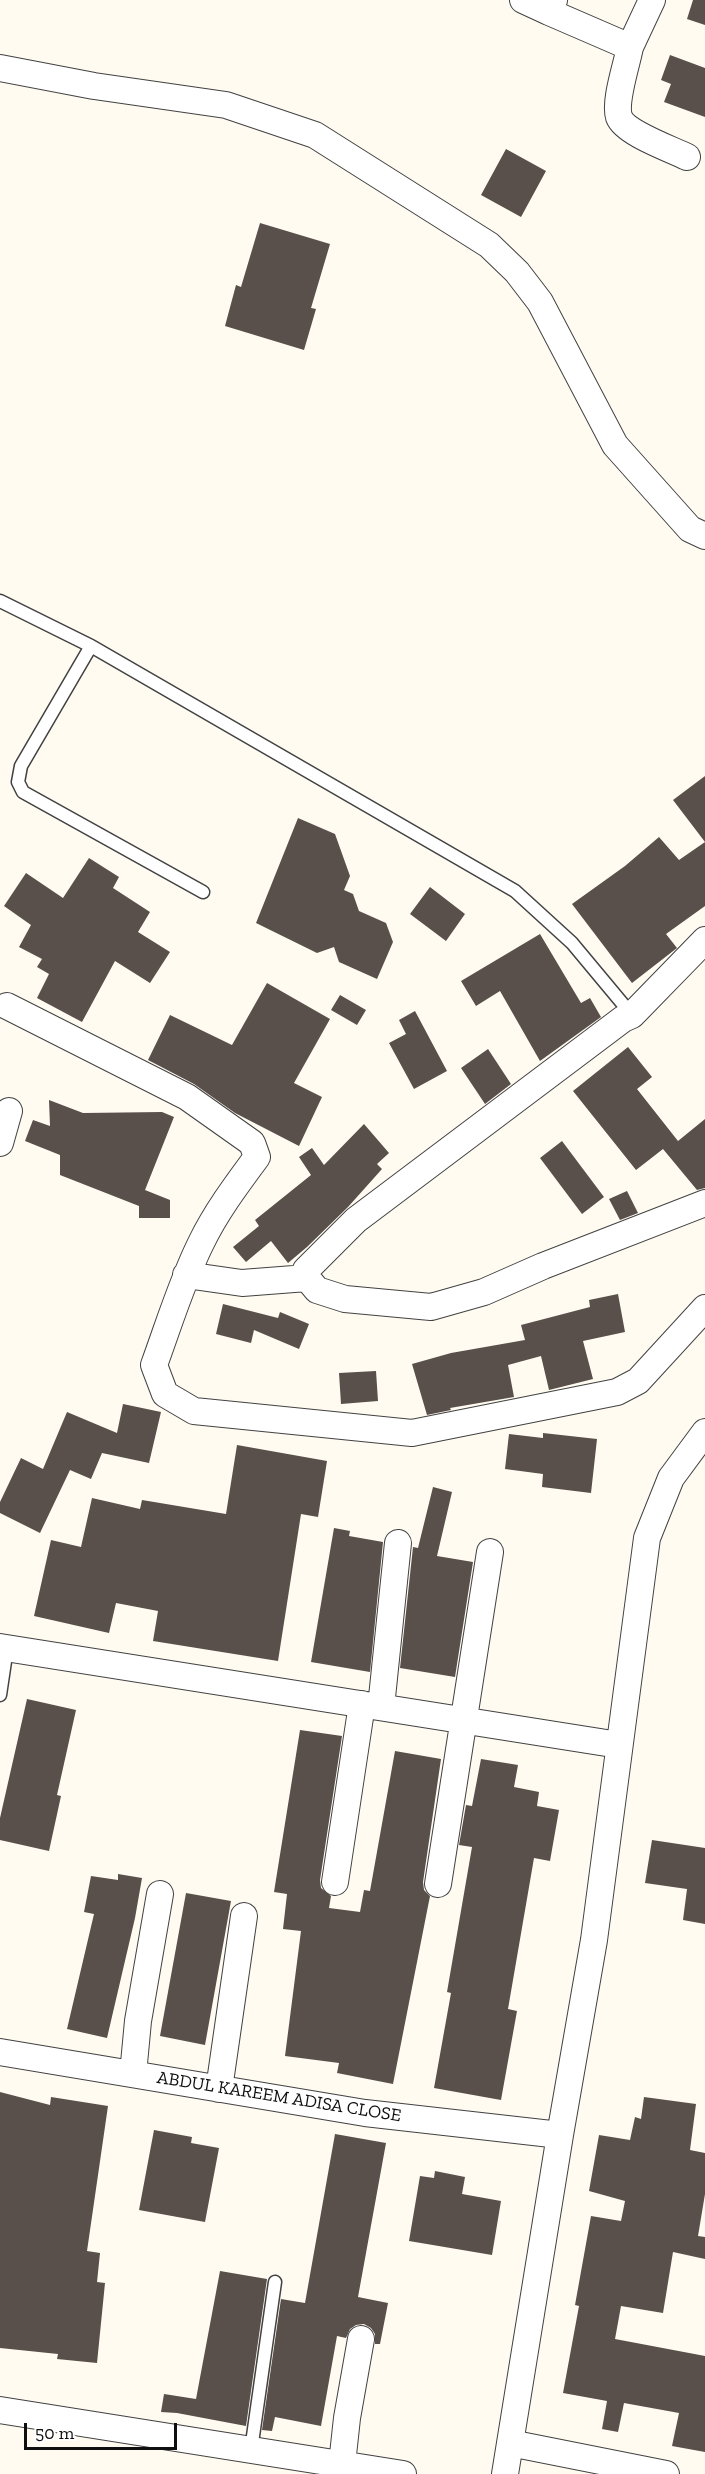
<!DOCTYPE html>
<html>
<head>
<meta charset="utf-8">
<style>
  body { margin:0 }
  #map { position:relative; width:705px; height:2474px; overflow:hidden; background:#fffbf1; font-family:"Zilla Slab",serif }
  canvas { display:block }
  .scale { position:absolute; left:24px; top:2423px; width:153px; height:27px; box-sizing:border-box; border:3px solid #0f0f0f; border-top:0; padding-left:8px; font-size:18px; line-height:21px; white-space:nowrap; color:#0f0f0f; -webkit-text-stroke:4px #fff; paint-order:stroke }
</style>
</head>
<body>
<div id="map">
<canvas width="705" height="2474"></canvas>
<div class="scale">50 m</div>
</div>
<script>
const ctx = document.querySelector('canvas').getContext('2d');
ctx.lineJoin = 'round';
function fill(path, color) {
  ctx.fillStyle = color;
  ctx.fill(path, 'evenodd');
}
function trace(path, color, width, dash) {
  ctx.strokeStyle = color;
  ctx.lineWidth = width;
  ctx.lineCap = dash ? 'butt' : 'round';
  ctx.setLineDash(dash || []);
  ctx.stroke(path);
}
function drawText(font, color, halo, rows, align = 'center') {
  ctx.font = font + ' "Zilla Slab",serif';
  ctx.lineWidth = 6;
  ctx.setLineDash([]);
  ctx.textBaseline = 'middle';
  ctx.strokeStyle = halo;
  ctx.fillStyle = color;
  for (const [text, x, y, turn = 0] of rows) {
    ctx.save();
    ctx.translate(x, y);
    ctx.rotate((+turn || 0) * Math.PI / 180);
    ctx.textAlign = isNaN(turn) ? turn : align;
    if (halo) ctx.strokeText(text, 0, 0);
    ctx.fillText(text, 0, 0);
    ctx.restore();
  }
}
fill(new Path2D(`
  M693,0h12v25l-18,-6z
  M670,55l35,13v49l-41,-15 7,-18 -10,-4z
  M506,149l40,22 -25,46 -40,-22z
  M260,223l70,21 -19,64 5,1 -12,41 -79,-24 11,-41 5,2z
  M705,776v130l-39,28 11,14 -45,35 -60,-79 53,-38 34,-29 20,23 26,-18 -32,-42z
  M298,818l37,16 15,42 -6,14 9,4 6,17 27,12 7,19 -16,37 -38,-17 -5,-15 -17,6 -61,-30z
  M89,858l30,19 -6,11 37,24 -12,20 32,20 -20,31 -35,-22 -33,61 -45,-24 12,-24 -12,-7 5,-8 -23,-12 12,-22 -27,-19 22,-33 37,25z
  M430,887l35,27 -19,27 -36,-27z
  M540,934l41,69 9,-5 11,19 -61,44 -40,-70 -24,15 -15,-25z
  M267,983l63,36 -36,64 28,14 -23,49 -64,-33 -41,-29 -46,-24 22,-45 62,30z
  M340,995l26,15 -9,15 -26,-15z
  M415,1011l32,60 -33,18 -25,-46 17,-9 -7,-14z
  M628,1047l24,30 -15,12 41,52 27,-22v69l-8,2 -34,-41 -27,21 -63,-79z
  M488,1049l23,35 -26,20 -24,-36z
  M49,1100l34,13 79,-1 12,5 -29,73 25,10v18h-31v-12l-79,-31v-20l-35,-14 8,-21 17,6z
  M364,1124l25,29 -12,11 5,5 -34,38 -41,40 -19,16 -17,-22 -25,21 -13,-15 26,-21 -4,-6 56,-45 -12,-18 13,-9 12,17z
  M562,1141l42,56 -22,17 -42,-56z
  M627,1191l11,22 -18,7 -11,-21z
  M618,1294l7,38 -42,9 10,38 -44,11 -8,-34 -33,9 6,32 -64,11 1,2 -24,5 -15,-51 39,-11 74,-13 -4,-15 69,-18 -1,-7z
  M223,1304l55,14 2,-6 29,12 -10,25 -45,-19 -3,13 -35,-9z
  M376,1371l2,30 -37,3 -2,-31z
  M123,1404l38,8 -12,51 -47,-10 -11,26 -21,-9 -30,63 -40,-20v-11l21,-44 22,11 24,-57 50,21z
  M543,1433l54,6 -6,54 -49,-6 1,-13 -38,-5 4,-35 34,4z
  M237,1445l90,16 -9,56 -17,-3 -23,147 -125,-20 5,-30 -42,-8 -7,30 -75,-17 17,-76 30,7 11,-49 48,11 2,-9 84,14z
  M433,1487l19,5 -15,64 36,6 -18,115 -55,-9 13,-121 5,1z
  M334,1528l16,3 -1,5 34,6 -13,130 -59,-10z
  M27,1699l49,11 -19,85 4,1 -12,55 -49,-11v-22z
  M300,1730l42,6 -22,144 1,8 10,8 -2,12 31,4 4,-22 6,1 25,-140 46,8 -18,123 1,8 6,6 -37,188 -56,-11 2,-10 -54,-7 16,-125 -18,-2 4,-35 -13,-2z
  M481,1759l37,6 -4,22 25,5 -2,14 22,4 -9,51 -16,-3 -26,151 9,2 -16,89 -67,-12 17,-95 -4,-1 25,-145 -13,-2 7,-40 6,1z
  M652,1840l53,8v76l-22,-4 4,-31 -42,-6z
  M118,1874l24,4 -7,40 -28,120 -40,-9 27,-115 -10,-2 7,-36 27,4z
  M186,1893l45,8 -26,144 -45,-9z
  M0,2092l50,13 1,-8 57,9 -21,145 13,2 -3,29 8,1 -8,80 -40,-4 1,-5 -58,-6z
  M644,2097l52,7 -6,46 15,3v41l-7,42 7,1v22l-32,-7 -10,61 -42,-7 -6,33 90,17v96l-33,-6 7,-33 -55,-10 -6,29 -16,-3 5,-28 -44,-8 16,-87 -4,-1 16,-89 30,5 4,-20 -36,-10 10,-56 31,5 5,-23 6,2z
  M154,2130l38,7 -1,6 28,5 -14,74 -66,-12z
  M335,2134l51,9 -28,154 30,6 -8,41h-5v-10l-4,-6 -7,-4 -8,1 -6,4 -4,9 -9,-2 -16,90 -46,-9 -3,14 -10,-1 19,-131 24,4z
  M435,2171l30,6 -3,17 39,7 -9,54 -83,-14 11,-65 14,2z
  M220,2271l47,8 -21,147 -69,-13 -16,-1 3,-18 32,5z`), '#594f4b');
const lane = new Path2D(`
  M0,601l91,45 424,245 57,52 60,72
  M91,646l-70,120 -3,16 5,10 180,100
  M0,1695l7,-47
  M251,2450l24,-168`);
const street = new Path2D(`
  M523,0l26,12 5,-12
  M549,12l81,35 22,-47
  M630,47c-3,17 -16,54 -11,70 6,16 52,32 68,40
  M0,68l94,18 132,19 89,30 174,110 28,27 23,30 75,143 75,84 15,7
  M705,940l-73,75 -9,4 -267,201 -50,50 1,8 10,12 28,9 86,8 53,-15 59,-26 162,-63
  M7,1006l180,91 65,46 5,14c-20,27 -41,55 -56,86 -19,38 -32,81 -47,122l11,29 29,17 218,22 205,-41 21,-11 67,-73
  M0,1143l9,-32
  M186,1275l56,8 65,-5
  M0,1647l619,98
  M381,1707l17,-164
  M335,1882l27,-178
  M438,1884l52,-332
  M0,2052l365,61 195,22
  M133,2074l5,-53 22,-127
  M219,2089l25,-173
  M0,2410l403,64
  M510,2443l156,31
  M342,2464l5,-46 14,-79
  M505,2474l55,-339 34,-195 53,-402 24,-60 34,-46`);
trace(lane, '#424242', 15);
trace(street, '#424242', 28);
trace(lane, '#fff', 12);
trace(street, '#fff', 26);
drawText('18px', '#0f0f0f', '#fff', [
  ["ABDUL KAREEM ADISA CLOSE",279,2097,9]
]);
</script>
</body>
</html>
